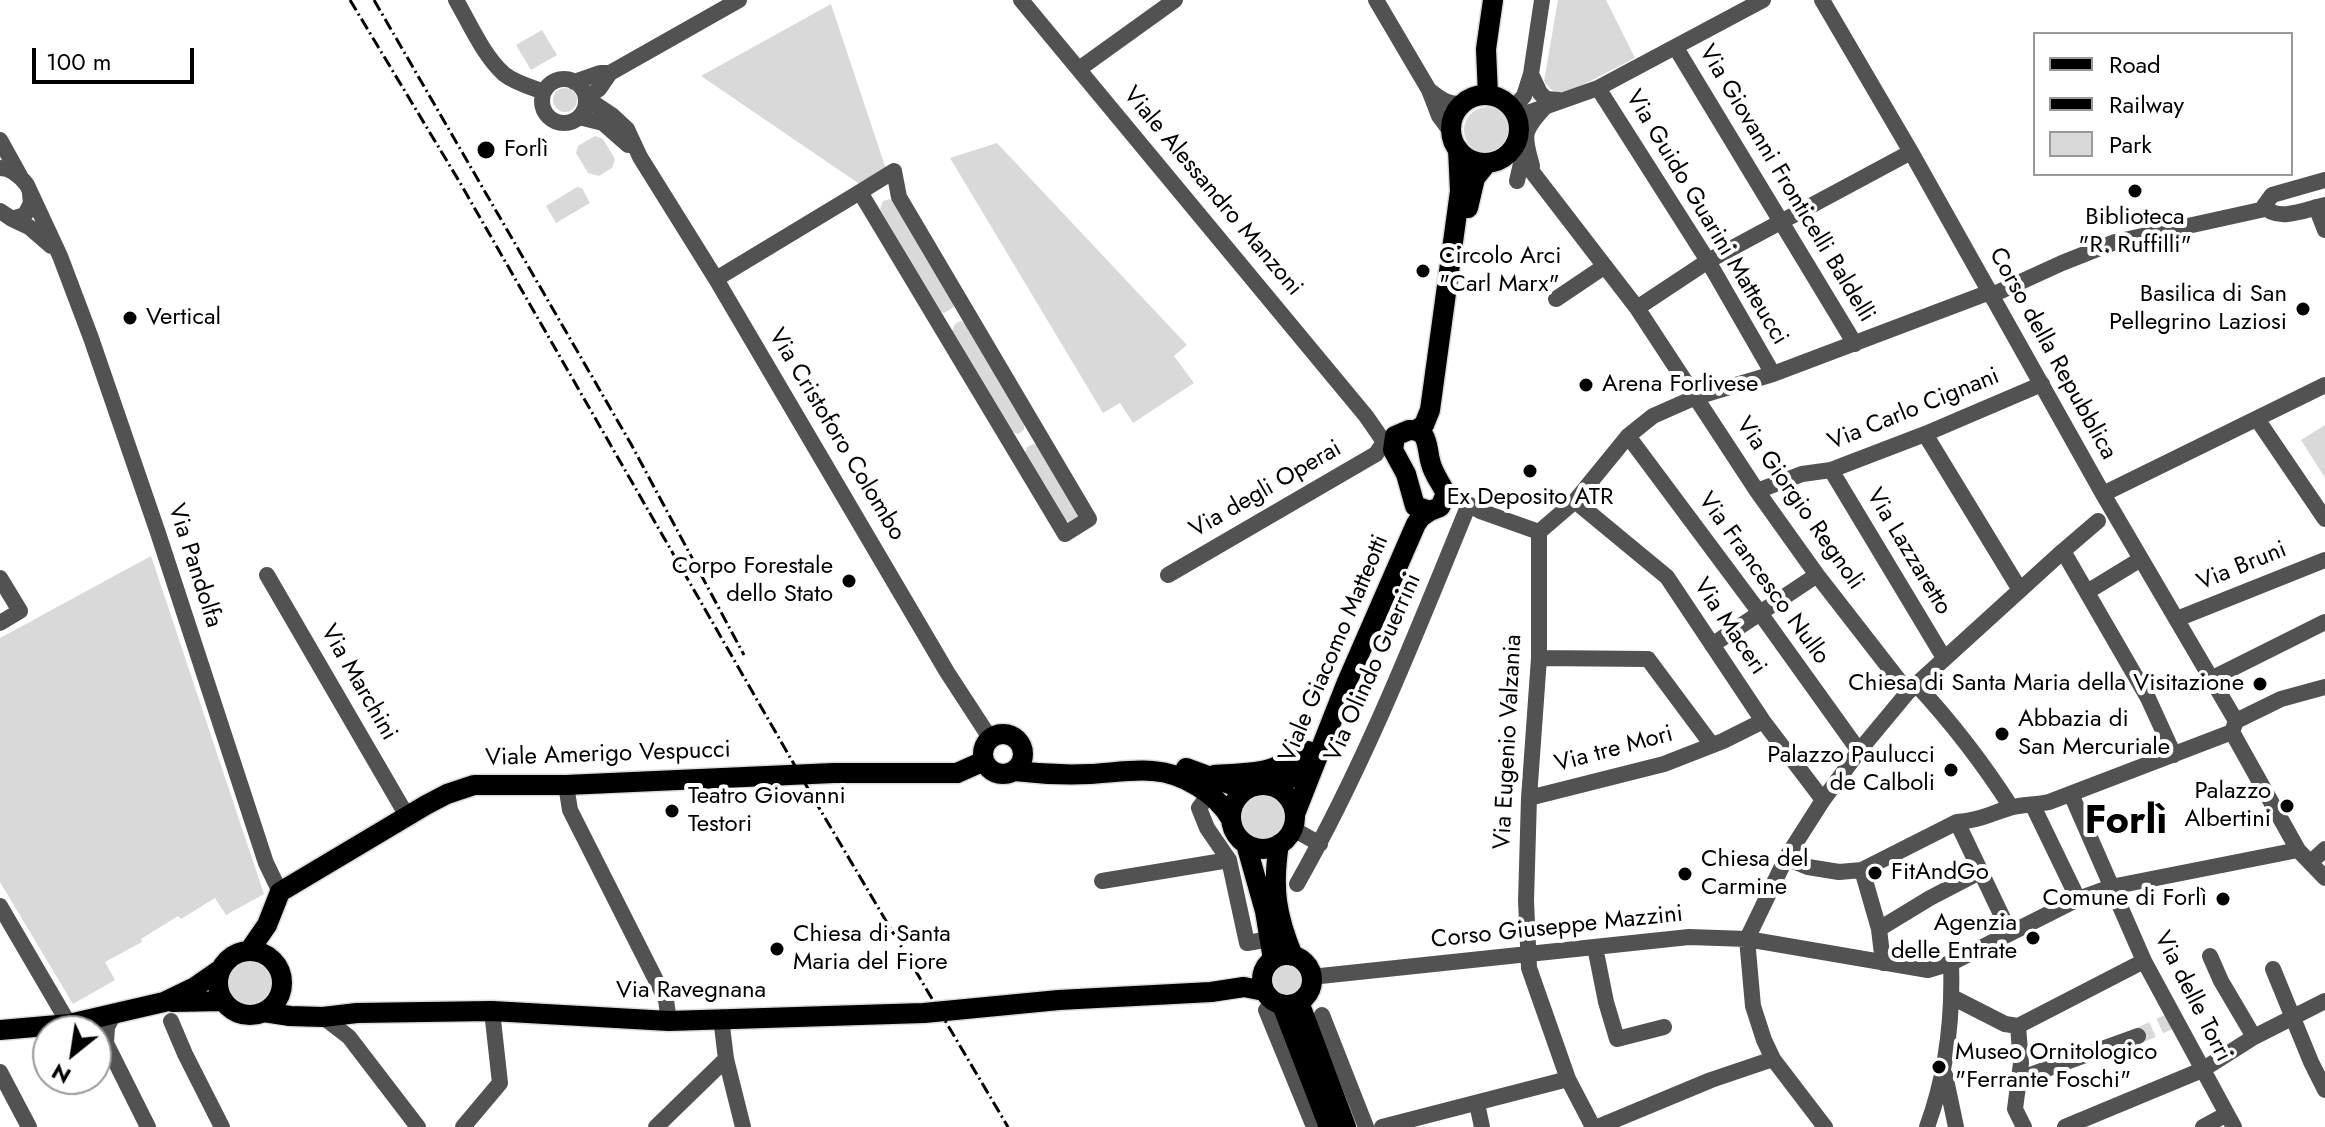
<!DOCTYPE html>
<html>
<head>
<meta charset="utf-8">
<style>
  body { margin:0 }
  #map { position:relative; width:2325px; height:1127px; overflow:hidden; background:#fff; font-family:Jost,sans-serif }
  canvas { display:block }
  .legend { position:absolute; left:2033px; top:32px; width:260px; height:144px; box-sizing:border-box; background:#fff; border:2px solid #999; margin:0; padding:10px 14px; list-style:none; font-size:24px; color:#000 }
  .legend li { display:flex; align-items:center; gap:16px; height:40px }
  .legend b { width:40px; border:2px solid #999 }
  .north { position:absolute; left:32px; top:1015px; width:80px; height:80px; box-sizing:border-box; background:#fff; border:2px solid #999; border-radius:50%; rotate:210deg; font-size:22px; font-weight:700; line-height:32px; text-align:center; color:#000 }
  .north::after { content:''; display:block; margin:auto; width:28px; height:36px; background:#000; clip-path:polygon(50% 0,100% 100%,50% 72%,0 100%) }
  .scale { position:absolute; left:32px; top:48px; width:162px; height:36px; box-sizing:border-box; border:4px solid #000; border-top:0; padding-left:10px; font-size:24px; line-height:28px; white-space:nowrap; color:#000; -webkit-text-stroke:6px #fff; paint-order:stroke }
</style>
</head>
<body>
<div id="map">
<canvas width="2325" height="1127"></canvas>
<ul class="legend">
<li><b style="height:10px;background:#000"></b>Road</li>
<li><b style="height:10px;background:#000"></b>Railway</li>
<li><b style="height:22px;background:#d9d9d9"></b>Park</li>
</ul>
<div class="north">N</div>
<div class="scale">100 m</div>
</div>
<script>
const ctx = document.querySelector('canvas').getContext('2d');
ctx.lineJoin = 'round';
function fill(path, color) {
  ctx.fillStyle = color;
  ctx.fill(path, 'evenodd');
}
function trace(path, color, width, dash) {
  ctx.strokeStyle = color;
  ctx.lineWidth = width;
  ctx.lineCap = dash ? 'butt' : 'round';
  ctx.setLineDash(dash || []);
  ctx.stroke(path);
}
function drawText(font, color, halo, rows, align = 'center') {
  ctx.font = font + ' Jost,sans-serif';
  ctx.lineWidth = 8;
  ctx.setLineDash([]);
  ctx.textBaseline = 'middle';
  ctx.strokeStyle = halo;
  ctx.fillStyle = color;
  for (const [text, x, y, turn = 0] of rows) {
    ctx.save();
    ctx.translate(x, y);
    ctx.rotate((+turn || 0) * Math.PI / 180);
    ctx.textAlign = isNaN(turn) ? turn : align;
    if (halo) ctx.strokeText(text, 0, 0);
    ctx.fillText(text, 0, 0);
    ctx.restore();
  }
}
fill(new Path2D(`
  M1558,0h48l29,58 -68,35c-13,0 -16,-2 -23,-12z
  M831,4l55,165 -25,16 -160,-109z
  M542,30l15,25 -26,15 -15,-25z
  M553 100a12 12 0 1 1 24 0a12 12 0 1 1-24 0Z
  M1464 130a23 23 0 1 1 46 0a23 23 0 1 1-46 0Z
  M595,136l8,3 12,20 -3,9 -13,8 -11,-3 -12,-20 2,-7z
  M997,143l190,202 -13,11 20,27 -61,40 -13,-20 -17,10 -153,-255z
  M577,187l5,1 8,15 -34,20 -10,-17z
  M890,199l6,2 56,99 2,7 -10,6 -6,-3 -58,-101 3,-8z
  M960,321l7,2 58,96 -1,11 -6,4 -7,-3 -59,-100 3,-7z
  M2325,425v53l-24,-38z
  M1033,444l7,1 40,69 -4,7 -5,3 -7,-5 -39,-66 2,-6z
  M151,556l113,338 -38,21 -11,-17 -34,21 -3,-3 -37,23 1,3 -37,20 10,18 -42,24 -73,-122v-244z
  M1240 816a23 23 0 1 1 46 0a23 23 0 1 1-46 0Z
  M227 982a24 24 0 1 1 48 0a24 24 0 1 1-48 0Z
  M1273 980a14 14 0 1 1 28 0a14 14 0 1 1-28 0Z`), '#d9d9d9');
trace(new Path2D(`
  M2138,1036l33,-15`), '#d9d9d9', 16, [16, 8]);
const major = new Path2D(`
  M1488,95l-2,-46 7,-49
  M1451 129a34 34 0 1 1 68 0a34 34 0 1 1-68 0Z
  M1468,208l7,-30 12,-15
  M1409,430c21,-1 17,18 22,34 3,11 10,19 15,30l-6,13 -10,4 -15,-5 -9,-32 -13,-24 2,-14z
  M1416,430l8,-5 6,-15 30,-219 -2,-42
  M983 754a20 20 0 1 1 40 0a20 20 0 1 1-40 0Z
  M1186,768l60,22
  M1015,771c25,3 50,4 75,3 21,-1 43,-5 63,-3 30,2 64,23 78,48
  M1214,775c19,-2 40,0 59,-7 13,-5 21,-14 35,-17
  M1262,785c29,-1 31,-7 45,-31
  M1231 817a32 32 0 1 1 64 0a32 32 0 1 1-64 0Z
  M1295,814l52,-132 69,-158 5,-7 9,-6
  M1246,844l19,67 8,48
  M1279,844c-7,44 -3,71 14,112
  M249,951l18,-26 13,-33 146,-87 21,-11 27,-9h92l268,-12h123l27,-12
  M218 983a32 32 0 1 1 64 0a32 32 0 1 1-64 0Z
  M1262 980a25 25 0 1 1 50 0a25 25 0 1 1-50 0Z
  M172,1002l52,-1
  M1299,1002l47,125
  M1282,1005l47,122
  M264,1012l26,4 33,1 34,-4 135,-2 177,10 255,-8 135,-13 152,-8 33,-5 20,4
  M0,1030l69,-6 95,-22 31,-15 26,-18`);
trace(major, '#dbdbdb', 23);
trace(new Path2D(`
  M456,0c14,24 27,55 48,74 11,9 27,13 40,18
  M1021,0l345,416 18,26 9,8
  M1376,0l53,90 10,26 12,16
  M1542,0l-11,74 9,19 6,6 13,1
  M1822,0l89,152 192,342 133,227 -4,11
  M1676,48l179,296
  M1079,69l96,-69
  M542 101a22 22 0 1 1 44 0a22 22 0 1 1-44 0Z
  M574,82l26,-9h10
  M1598,88l110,173 65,113
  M1429,90c11,9 18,14 33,14
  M586,98l27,18 14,13 13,28 76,122 231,393 43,66
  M586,98l13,-9 11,-16 129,-73
  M1512,109l12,-13 7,-22
  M579,117l24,6 25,22
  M1516,117l82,-29 165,-88
  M0,140l20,36
  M1513,147l124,161 120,183 60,84 91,117
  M1532,166c-8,-30 -11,-33 12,-58
  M0,168c12,0 20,8 27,17l33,71 31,82 67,195 108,330 14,29
  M894,171l5,26 190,322 -24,15 -205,-342z
  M2325,180l-53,15 -8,11c13,17 43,3 61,-1
  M1517,181l5,-22
  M2316,207l9,23
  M0,211l12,8 13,-4 6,-12 -1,-9
  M12,219l17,8 22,19
  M716,279l144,-87
  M1992,295l70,-32 53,-21 150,-33
  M1556,299l49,-33
  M1637,308l71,-47 203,-109
  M2257,419l68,100
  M1925,434l95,156
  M1628,436l132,177 99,138
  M1831,470l113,188
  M1445,490l35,21 59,21
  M1757,491l45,-17 29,-4 94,-36 117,-50
  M2103,494l222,-109
  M1575,501l92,76 96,144 60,79
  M1539,532v126l-10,140 -3,103 3,67 39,111 25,48
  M1539,532l36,-31 53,-65 25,-20 43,-19 77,-23 217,-82
  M2063,551l35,-30
  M267,575l140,241
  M1168,575l208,-121 8,-12
  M0,578l20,33 -20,12
  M2087,592l54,-33
  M2177,619l148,-59
  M1712,645l105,-70
  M1539,658l109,1 64,86
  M2211,679l114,-57
  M1916,684c35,38 67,79 95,123
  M2236,721l45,-22 44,-12
  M2232,732l66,118 27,28
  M566,785l4,25 96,190 3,21
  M1210,793l-11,15 8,20 22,32 18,83 23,-4
  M2071,794l73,167 90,166
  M1529,798l135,-34 59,-23 40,-20
  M2033,806l45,93 33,-12 187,-37
  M1293,829l27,15
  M1786,858l22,9 31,5 23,-2 95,-48
  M2311,862l14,-13
  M1862,870l17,59 4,34
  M1102,881l127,-21
  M1297,884c68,-120 118,-248 170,-375
  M0,906l69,118
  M1879,929l51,-31 50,-26
  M2010,933l-53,-111c20,-1 33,-8 52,-14 12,-4 27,-3 40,-6l183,-70
  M1595,947l11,55 11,37 47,-12
  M2210,956l11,25 33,56
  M2273,969l38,93 14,28
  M1311,977l378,-40 58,2 181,31 23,-7 127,-64
  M1952,997l53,27 13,2 126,-65
  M1266,1010l48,117
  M114,1014l-7,13 -1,16 42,84
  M1322,1015l44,112
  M323,1017l26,20 69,90
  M721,1018l5,41 17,68
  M171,1021l14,33 37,73
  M2018,1026l3,37 -6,46 9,18
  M0,1072l29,55
  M1945,1075l11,52
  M2019,1079l119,-43
  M1477,1104l5,23
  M463,1127l37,-44 -8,-72
  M656,1127l70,-68
  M1382,1127l186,-48
  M1598,1127l113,-47 62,-21
  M1825,1127l-52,-68 -9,-19 -11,-34 -6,-67 39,-81 37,-58 36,-49 49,-59 155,-141 85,147 26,57
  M1927,1127c19,-52 26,-109 24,-164
  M2065,1127l137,-57 52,-33 71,-36
  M2203,1127l24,-13`), '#525252', 16);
trace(major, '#000', 20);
trace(new Path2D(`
  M350,0l109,181 359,625 190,321
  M374,0l257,444 113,211`), '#000', 3, [12, 4, 2, 4]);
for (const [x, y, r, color] of [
  [486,150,10,"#000"],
  [2135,191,8,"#000"],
  [1423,271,8,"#000"],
  [2303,309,8,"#000"],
  [130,318,8,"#000"],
  [1586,385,8,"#000"],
  [1530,471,8,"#000"],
  [849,581,8,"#000"],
  [2260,684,8,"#000"],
  [2002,734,8,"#000"],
  [1951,770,8,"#000"],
  [2287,806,8,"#000"],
  [672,811,8,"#000"],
  [1875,873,8,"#000"],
  [1685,874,8,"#000"],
  [2223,899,8,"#000"],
  [2033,938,8,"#000"],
  [777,949,8,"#000"],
  [1939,1067,8,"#000"]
]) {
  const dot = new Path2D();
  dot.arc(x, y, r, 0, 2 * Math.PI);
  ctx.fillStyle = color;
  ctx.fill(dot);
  trace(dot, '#fff', 3);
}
drawText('24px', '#000', '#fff', [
  ["Forlì",504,150],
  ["Biblioteca",2135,218,"center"],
  ["\"R. Ruffilli\"",2135,246,"center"],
  ["Circolo Arci",1439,257],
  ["\"Carl Marx\"",1439,285],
  ["Basilica di San",2287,295,"right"],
  ["Pellegrino Laziosi",2287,323,"right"],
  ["Vertical",146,318],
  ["Arena Forlivese",1602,385],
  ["Ex Deposito ATR",1530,498,"center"],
  ["Corpo Forestale",833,567,"right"],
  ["dello Stato",833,595,"right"],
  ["Chiesa di Santa Maria della Visitazione",2244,684,"right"],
  ["Abbazia di",2018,720],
  ["San Mercuriale",2018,748],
  ["Palazzo Paulucci",1935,756,"right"],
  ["de Calboli",1935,784,"right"],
  ["Palazzo",2271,792,"right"],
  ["Albertini",2271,820,"right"],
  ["Teatro Giovanni",688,797],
  ["Testori",688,825],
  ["Chiesa del",1701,860],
  ["Carmine",1701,888],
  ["FitAndGo",1891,873],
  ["Comune di Forlì",2207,899,"right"],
  ["Agenzia",2017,924,"right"],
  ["delle Entrate",2017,952,"right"],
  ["Chiesa di Santa",793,935],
  ["Maria del Fiore",793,963],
  ["Museo Ornitologico",1955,1053],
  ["\"Ferrante Foschi\"",1955,1081]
], 'left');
drawText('24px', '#000', '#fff', [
  ["Via Giovanni Fronticelli Baldelli",1786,184,59],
  ["Viale Alessandro Manzoni",1212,192,50],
  ["Via Guido Guarini Matteucci",1706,218,59],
  ["Corso della Repubblica",2052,354,61],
  ["Via Carlo Cignani",1914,410,-22],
  ["Via Cristoforo Colombo",836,435,59],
  ["Via degli Operai",1266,490,-30],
  ["Via Giorgio Regnoli",1799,504,55],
  ["Via Lazzaretto",1908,552,59],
  ["Via Pandolfa",194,566,72],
  ["Via Bruni",2242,567,-22],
  ["Via Francesco Nullo",1763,579,54],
  ["Via Maceri",1729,627,56],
  ["Viale Giacomo Matteotti",1335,649,-67],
  ["Via Olindo Guerrini",1374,668,-66],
  ["Via Marchini",358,683,60],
  ["Via Eugenio Valzania",1509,742,-87],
  ["Via tre Mori",1614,750,-15],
  ["Viale Amerigo Vespucci",608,755,-2],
  ["Corso Giuseppe Mazzini",1557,928,-6],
  ["Via Ravegnana",691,991],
  ["Via delle Torri",2192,997,63]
]);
drawText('bold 40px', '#000', '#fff', [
  ["Forlì",2126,823]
]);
</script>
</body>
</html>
